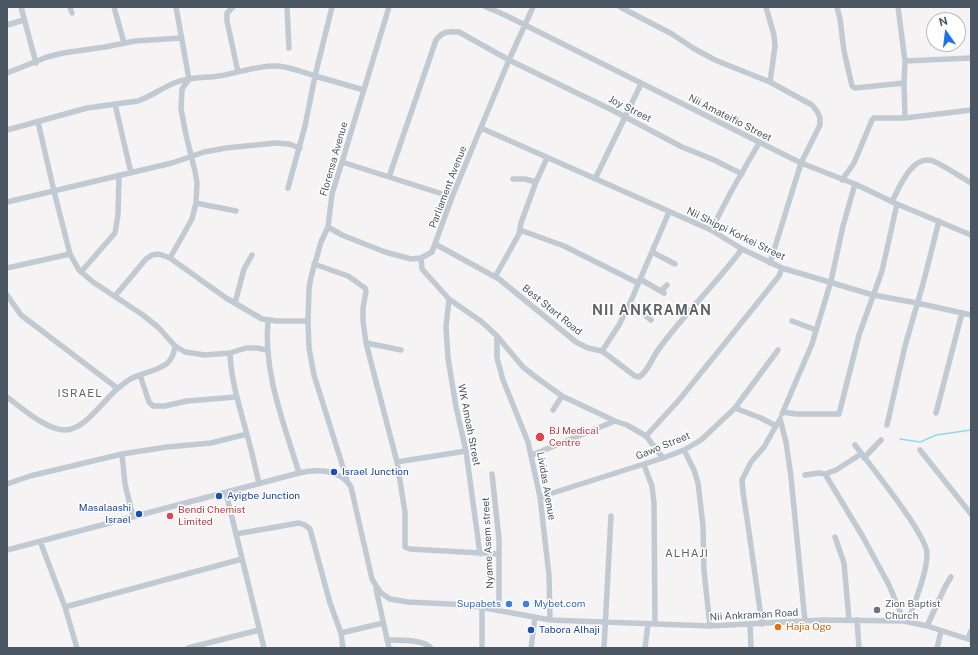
<!DOCTYPE html>
<html>
<head>
<meta charset="utf-8">
<style>
  body { margin:0 }
  #map { position:relative; width:978px; height:655px; overflow:hidden; background:#f5f3f3; font-family:"Public Sans",sans-serif }
  canvas { display:block }
  .frame { position:absolute; inset:0; border:8px solid #4a5661; pointer-events:none }
  .north { position:absolute; left:926px; top:12px; width:40px; height:40px; box-sizing:border-box; background:#fff; border:1px solid #b7bbc0; border-radius:50%; rotate:346deg; font-size:11px; font-weight:700; line-height:16px; text-align:center; color:#4a5661 }
  .north::after { content:''; display:block; margin:auto; width:14px; height:18px; background:#1a73e8; clip-path:polygon(50% 0,100% 100%,50% 72%,0 100%) }
</style>
</head>
<body>
<div id="map">
<canvas width="978" height="655"></canvas>
<div class="frame"></div>
<div class="north">N</div>
</div>
<script>
const ctx = document.querySelector('canvas').getContext('2d');
ctx.lineJoin = 'round';
function trace(path, color, width, dash) {
  ctx.strokeStyle = color;
  ctx.lineWidth = width;
  ctx.lineCap = dash ? 'butt' : 'round';
  ctx.setLineDash(dash || []);
  ctx.stroke(path);
}
function drawText(font, color, halo, rows, align = 'center') {
  ctx.font = font + ' "Public Sans",sans-serif';
  ctx.lineWidth = 3;
  ctx.setLineDash([]);
  ctx.textBaseline = 'middle';
  ctx.strokeStyle = halo;
  ctx.fillStyle = color;
  for (const [text, x, y, turn = 0] of rows) {
    ctx.save();
    ctx.translate(x, y);
    ctx.rotate((+turn || 0) * Math.PI / 180);
    ctx.textAlign = isNaN(turn) ? turn : align;
    if (halo) ctx.strokeText(text, 0, 0);
    ctx.fillText(text, 0, 0);
    ctx.restore();
  }
}
trace(new Path2D(`
  M900,439l20,3 16,-7 35,-5`), '#90daee', 1.5);
trace(new Path2D(`
  M21,7l15,56
  M70,7l2,6
  M114,7l10,36
  M233,7l-6,6v8l11,51
  M287,7l2,41
  M332,7l-17,69 49,14
  M486,7l19,8 296,148 54,21 42,20 74,31
  M620,7l52,27 21,14 22,12 55,22 42,23 5,6 3,7v7l-19,38 -31,100
  M766,7l8,28 1,11 -5,36
  M837,7l3,12 4,32 8,35 3,2 49,-5
  M898,7l7,54 -1,22 1,35
  M7,25l17,-5
  M905,61l66,-3
  M7,73l40,-16 16,-4 42,-6 30,-6 46,-3
  M115,104l16,69
  M38,122l16,69 16,63 9,16 14,12 50,33 16,13 16,18 10,6 20,3 25,-2 16,-5h11l10,2
  M481,128l230,102 31,19 40,19 91,27 44,8 54,12
  M7,130l80,-22 51,-7c14,-5 25,-14 39,-19 13,-5 28,-4 42,-6 19,-3 38,-11 58,-10 13,1 26,6 38,10l-10,50 -17,62
  M342,162l110,35
  M389,177l47,-137c7,-9 12,-9 23,-8l50,28 105,51 68,36 30,12 30,15
  M513,179h12l11,3
  M595,179l46,-95
  M842,180l12,-17 18,-43 2,-2h31l66,-8
  M7,202l165,-39 32,-11 22,-4 50,-5 13,1 11,4
  M892,202c7,-14 20,-48 41,-41 12,5 26,15 38,22
  M196,203l40,8
  M328,227l14,8 43,17 26,7 10,-1 11,-6 20,-55 57,-137 24,-53
  M520,230l44,16 74,37
  M711,230l21,-40 27,-47
  M435,244l64,35 77,63 12,6 14,3 33,25 4,1c9,-5 13,-19 19,-27 26,-36 58,-66 84,-101
  M652,252l23,12
  M170,258l22,-39 4,-16 1,-20 -2,-12 -9,-36 -5,-26 1,-20 7,-10 -13,-72
  M421,258l1,11 27,30 33,23 15,14 26,31 14,11 25,18 53,25 12,4 19,11 17,22
  M314,264l34,12 17,12 1,3 -3,17v13l3,22 31,119 8,50v35l5,2 88,5
  M7,268l63,-14
  M81,272l34,-39 3,-18 1,-40
  M495,277l24,-43 2,-11 15,-41 11,-24
  M640,279l24,14
  M661,291l6,-6
  M7,295l14,20 96,73
  M115,296l31,-37 6,-4 7,-1 11,4 56,40 36,21 15,2h31
  M449,299l-3,28 2,31 8,49 10,44 14,103
  M235,303l9,-34 8,-14
  M630,303l21,17
  M268,321c-5,51 16,103 31,152
  M792,321l24,9
  M497,336v22l6,22 25,62 12,55 9,78 1,45
  M366,343l35,7
  M602,351l17,-26 11,-22 39,-91
  M230,353c1,29 10,54 17,82 5,16 8,32 12,49
  M140,375l9,27 4,4h12l22,-5 49,-4
  M7,397c15,11 39,33 58,33 21,0 40,-33 57,-45 6,-5 13,-9 21,-11 17,-6 30,-8 32,-28
  M735,408l26,10 15,8
  M553,410l9,-14
  M783,412l13,2h43l20,-79 23,-64 15,-67
  M936,413l26,-100
  M782,414l30,-70 19,-63 12,-55 12,-42
  M887,425l18,-79 18,-62 16,-63
  M646,436l33,-36 76,-94 24,-30 3,-8
  M855,445c14,19 73,91 72,109 0,20 -13,49 -19,68
  M684,450l10,20 4,13 5,43 1,45 6,55
  M920,450l51,64
  M122,454l3,30 8,33
  M532,455l83,-34
  M864,458l17,-18
  M397,462l69,-11
  M644,465l8,21 2,17 1,121
  M492,474l7,65v71
  M825,474l11,-4 25,-16
  M805,475l14,-2 6,1 38,63 26,48 15,36
  M347,480l-33,-105 -5,-27 -1,-27 1,-32 2,-12 10,-35 7,-15 4,-33 10,-32 47,-155
  M7,484l23,-8 92,-22 45,-7 44,-4 36,-9
  M226,493l38,155
  M540,497l123,-39 21,-8 17,-10 34,-32 43,-58
  M236,534l63,-11 6,2 5,4 20,74 11,30 2,15
  M835,537l9,26 5,57
  M40,541l25,66 12,41
  M7,550l292,-77c18,-4 42,-4 52,14l21,92 8,13 10,7 18,3 61,3 81,15 160,6 112,-6 82,1 23,5 44,14
  M376,589l13,59
  M65,607l177,-48
  M857,620l2,28
  M762,624l-13,-92 -6,-40 -1,-12 9,-18 13,-15 16,-28 6,23 5,35 14,144
  M750,625l1,23
  M927,626l18,-39 6,-10
  M341,633l42,-10
  M968,639l3,-8
  M387,640c12,0 37,-1 44,8
  M188,648l71,-18
  M482,648v-41
  M531,648l4,-31
  M604,648l7,-132
  M645,648l3,-24
  M937,648l4,-17`), '#c1cad2', 5.5);
for (const [x, y, r, color] of [
  [540,437,5,"#e0444e"],
  [334,472,4,"#1a4fb4"],
  [219,496,4,"#1a4fb4"],
  [139,514,4,"#1a4fb4"],
  [170,516,4,"#e0444e"],
  [509,604,4,"#3f7fe0"],
  [526,604,4,"#3f7fe0"],
  [877,610,4,"#6b7280"],
  [778,627,4,"#e8710a"],
  [531,630,4,"#1a4fb4"]
]) {
  const dot = new Path2D();
  dot.arc(x, y, r, 0, 2 * Math.PI);
  ctx.fillStyle = color;
  ctx.fill(dot);
  trace(dot, '#fff', 1.5);
}
drawText('10px', '#4a5661', '#fff', [
  ["Joy Street",630,109,27],
  ["Nii Amateifio Street",730,118,27],
  ["Florensa Avenue",334,159,-74],
  ["Parliament Avenue",448,187,-69],
  ["Nii Shippi Korkei Street",736,234,26],
  ["Best Start Road",552,310,39],
  ["WK Amoah Street",469,425,79],
  ["Gawo Street",663,446,-22],
  ["Lividas Avenue",546,486,80],
  ["Nyame Asem street",488,543,-93],
  ["Nii Ankraman Road",754,615,-3]
]);
drawText('10px', '#be3a42', '#fff', [
  ["BJ Medical",549,431],
  ["Centre",549,443],
  ["Bendi Chemist",178,510],
  ["Limited",178,522]
], 'left');
drawText('10px', '#164399', '#fff', [
  ["Israel Junction",342,472],
  ["Ayigbe Junction",227,496],
  ["Masalaashi",131,508,"right"],
  ["Israel",131,520,"right"],
  ["Tabora Alhaji",539,630]
], 'left');
drawText('10px', '#366cbe', '#fff', [
  ["Supabets",501,604],
  ["Mybet.com",534,604,"left"]
], 'right');
drawText('10px', '#5b616d', '#fff', [
  ["Zion Baptist",885,604],
  ["Church",885,616]
], 'left');
drawText('10px', '#c56008', '#fff', [
  ["Hajia Ogo",786,627]
], 'left');
ctx.letterSpacing = '1px';
drawText('11px', '#5f6368', '#fff', [
  ["ISRAEL",80,394],
  ["ALHAJI",687,554]
]);
ctx.letterSpacing = '0px';
ctx.letterSpacing = '1px';
drawText('bold 14px', '#5f6368', '#fff', [
  ["NII ANKRAMAN",652,311]
]);
ctx.letterSpacing = '0px';
</script>
</body>
</html>
